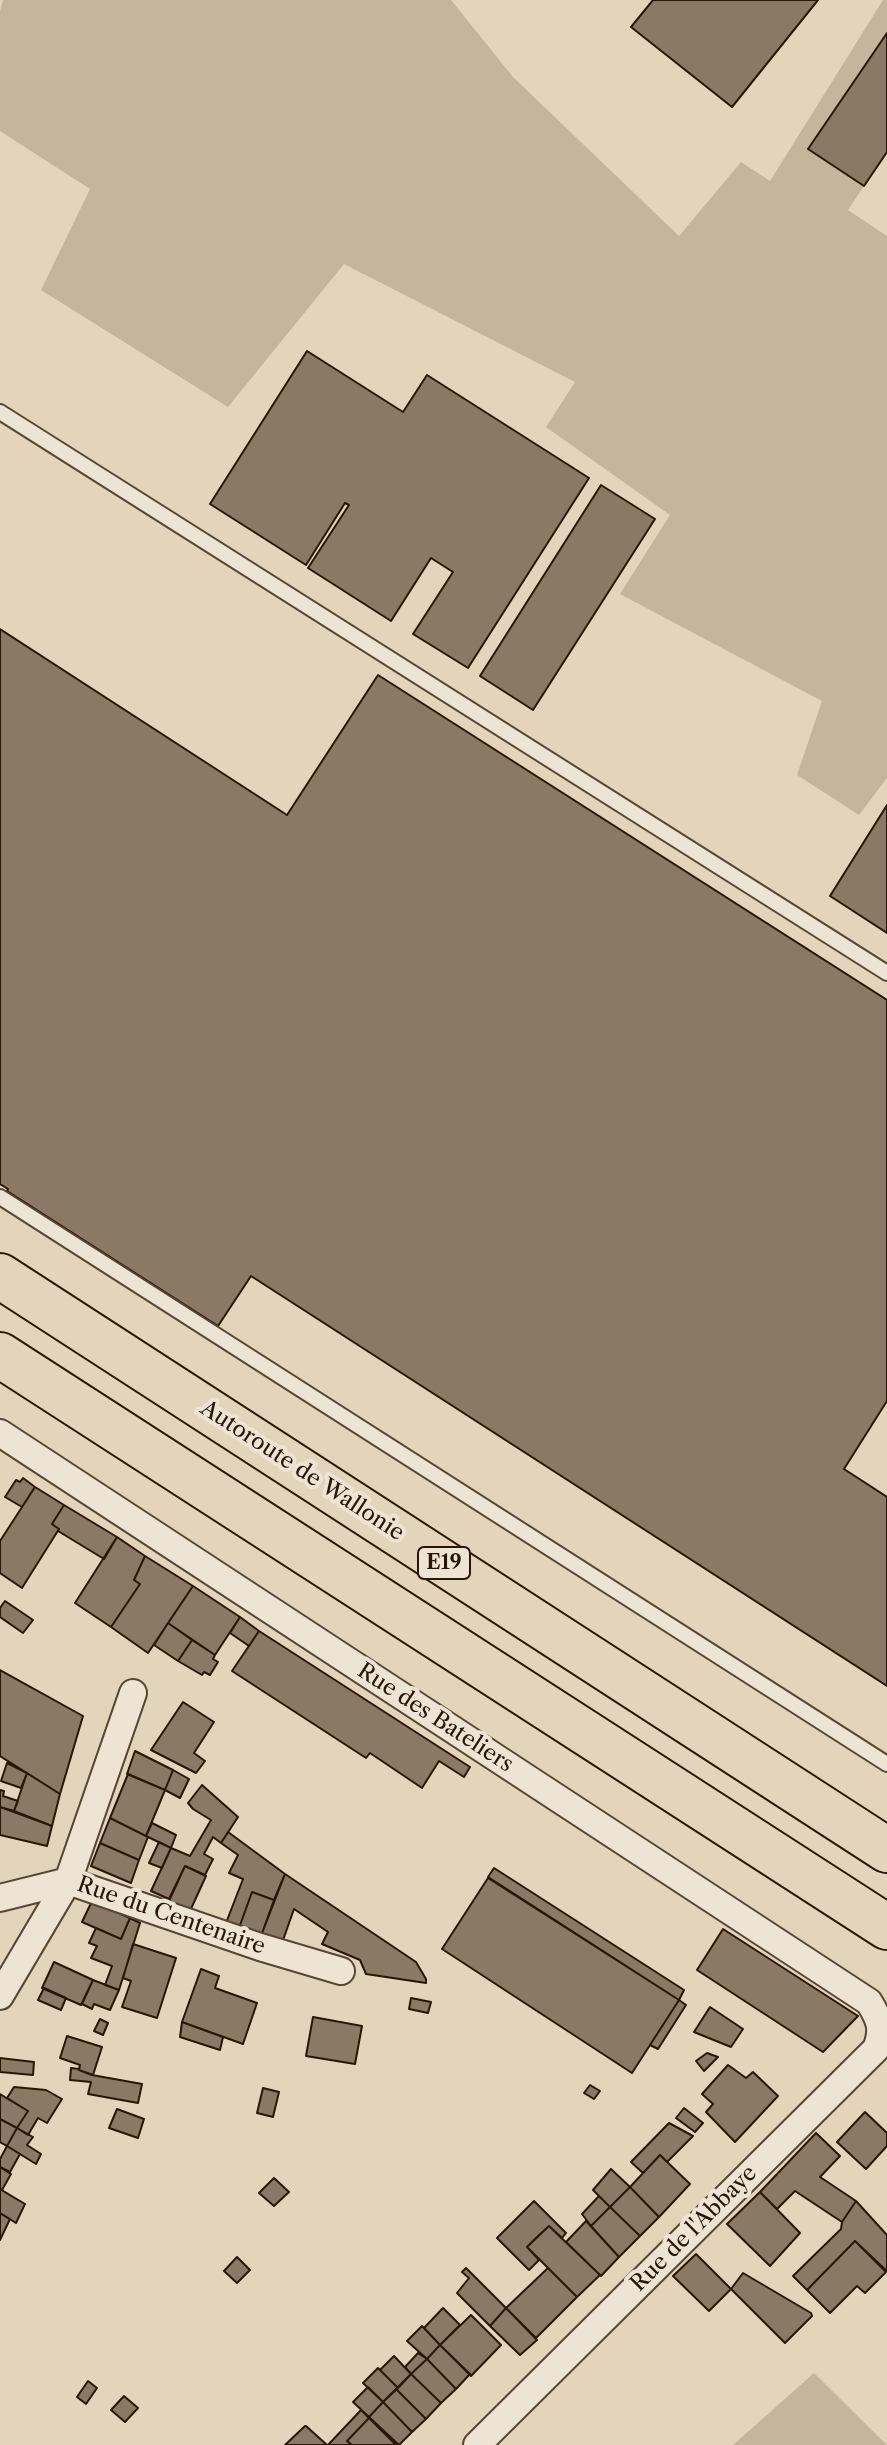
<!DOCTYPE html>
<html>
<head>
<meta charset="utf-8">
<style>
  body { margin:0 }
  canvas { display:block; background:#e3d5bb }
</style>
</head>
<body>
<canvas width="887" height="2445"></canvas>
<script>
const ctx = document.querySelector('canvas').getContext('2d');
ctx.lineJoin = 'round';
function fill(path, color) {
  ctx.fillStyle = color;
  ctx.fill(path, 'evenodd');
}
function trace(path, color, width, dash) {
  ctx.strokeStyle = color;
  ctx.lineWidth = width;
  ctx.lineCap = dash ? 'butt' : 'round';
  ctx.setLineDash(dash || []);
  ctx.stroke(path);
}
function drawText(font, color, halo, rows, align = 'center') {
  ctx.font = font + ' "Libre Caslon Text",serif';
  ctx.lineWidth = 8;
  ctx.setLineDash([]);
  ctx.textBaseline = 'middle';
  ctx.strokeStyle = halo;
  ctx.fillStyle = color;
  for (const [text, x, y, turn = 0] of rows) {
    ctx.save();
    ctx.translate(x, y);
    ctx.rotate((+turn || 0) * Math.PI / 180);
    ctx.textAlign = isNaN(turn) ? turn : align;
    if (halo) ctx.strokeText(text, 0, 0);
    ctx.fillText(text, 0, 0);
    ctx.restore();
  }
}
fill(new Path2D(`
  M3,0h448l62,77 166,159 62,-74 29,19 113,-181h4v33l-78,116 55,37 -16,24 39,26v542l-28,37 -62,-40 25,-74 -202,-107 50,-79 -124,-88 29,-45 -231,-118 -116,143 -187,-117 49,-101 -90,-58v-120z
  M814,2373l73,72h-154z`), '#c4b59d');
const building = new Path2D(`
  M653,0h165l-86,107 -101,-80z
  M887,33v119l-23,34 -56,-37z
  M307,351l96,61 24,-37 162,103 -121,190 -55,-34 40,-62 -22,-14 -40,63 -83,-53 41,-63 -4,-2 -39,62 -96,-61z
  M601,485l54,34 -122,191 -53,-34z
  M0,629l287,186 91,-140 509,325v401l-43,68 43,28v189l-636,-410 -33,50 -211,-135 1,-2 -8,-5z
  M887,805v128l-57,-37z
  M23,1478l12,9 -13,20 -17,-10 11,-17 4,2z
  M35,1487l29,18 -12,19 7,5 -37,59 -22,-15v-32z
  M64,1505l53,32 -13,22 -46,-28 1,-2 -7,-5z
  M117,1537l28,19 -11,24 6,4 -29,43 -36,-24z
  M145,1556l48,30 -45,67 -37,-26 29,-43 -6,-4z
  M193,1586l47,31 -25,38 -47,-32z
  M5,1601l28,19 -10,13 -23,-16v-9z
  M240,1617l19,14 -10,15 -19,-13z
  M168,1623l24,17 -14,21 -24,-16z
  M259,1631l211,136 -6,10 -25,-16 -17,27 -52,-35 -4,5 -134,-87z
  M192,1640l23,15 -2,4 5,3 -8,13 -6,-3 -2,3 -24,-14z
  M0,1670l83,46 -23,78 -60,-38z
  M183,1702l31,20 -20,31 11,8 -9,12 -45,-23z
  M135,1751l38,19 -8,20 -38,-16z
  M7,1763l20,10 -6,15 -20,-7z
  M173,1770l16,9 -9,19 -15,-8z
  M27,1773l33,21 -8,32 -38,-15z
  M128,1774l37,16 -19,46 -36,-18z
  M202,1785l36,32 -17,26 -8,-6 -9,17 9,5 -8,16 -20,-9 -16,33 -18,-8 20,-43 19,8 21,-36 -18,-11 -5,-6z
  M0,1790l4,1 -1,5 15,5 -4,10 -14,-4z
  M0,1807l52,19 -5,20 -47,-11z
  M110,1818l38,19 -9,23 -39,-17z
  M152,1823l24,12 -5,13 -25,-12z
  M228,1832l57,42 -11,26 -22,-8 -13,36 -13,-5 17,-44 -14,-6 9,-18 -17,-12z
  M159,1842l12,6 -9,20 -13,-5z
  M100,1843l39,17 -8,23 -40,-17z
  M185,1866l21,10 -16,35 -21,-10z
  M494,1868l190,122 -5,10 -191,-123z
  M285,1874l131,88 10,17v4l-60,-9 -6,-14 -38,-16 6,-12 -34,-23 -12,34 -21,-7z
  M488,1878l191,122 -47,73 -190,-124z
  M252,1892l22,8 -13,36 -22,-8z
  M92,1901l38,17 -9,21 -39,-17z
  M130,1918l10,5 -21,67 -14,-5 7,-19 -21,-8 6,-12 -8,-3 7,-15 25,11z
  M723,1929l135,87 -35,36 -126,-82z
  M133,1944l43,14 -19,60 -35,-11 9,-26 -8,-3z
  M54,1962l39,18 -12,25 -39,-17z
  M201,1969l18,7 -4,12 42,15 -14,41 -61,-22z
  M93,1980l26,10 -9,20 -16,-6 -2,5 -10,-5z
  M44,1988l22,10 -5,12 -23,-10z
  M411,1998l20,4 -3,11 -19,-4z
  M679,2000l7,5 -28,44 -8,-4z
  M710,2007l33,22 -12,18 -37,-15z
  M313,2017l49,9 -7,38 -49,-8z
  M100,2019l8,4 -5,12 -9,-4z
  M182,2022l41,15 -3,13 -40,-13z
  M67,2036l35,11 -9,28 -14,-5 1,-5 -20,-7z
  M707,2053l11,4 -14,14 -8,-10z
  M0,2058l34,4 -1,13 -33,-3z
  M80,2065l-1,5 13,5 50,9 -4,19 -50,-9 3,-12 -21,-2 1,-12 8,1z
  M728,2065l18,13 7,-6 25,24 -43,46 -29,-30 7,-8 -11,-10z
  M590,2085l10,6 -6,8 -10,-6z
  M14,2087l32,3 16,9 -15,24 -9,-5 -10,17 -11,-7 11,-17 -21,-13z
  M263,2088l16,4 -6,25 -16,-4z
  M0,2094l28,17 -11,17 -17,-9z
  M684,2108l19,15 -8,9 -19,-14z
  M117,2109l27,10 -6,19 -29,-10z
  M865,2112l22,21v13l-21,23 -29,-27z
  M0,2119l17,9 -10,18 -7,-4z
  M669,2123l24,13 -26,26 -7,-7 -17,18 -12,-11z
  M17,2128l16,9 -6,8 14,9 -5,10 -29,-18z
  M816,2133l24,23 -20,21 36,24 -14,21 -47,-31 -18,18 -17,-17z
  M7,2146l13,8 -10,18 -10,-5v-8z
  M660,2155l30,29 -31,33 -29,-30z
  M0,2167l11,7 -9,16 -2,-1z
  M611,2169l19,18 -20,20 -17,-17z
  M274,2178l15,14 -15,14 -15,-13z
  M630,2187l29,30 -19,19 -30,-29z
  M0,2189l25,15 -9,19 -16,-10z
  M760,2192l40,41 -30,33 -43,-42z
  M599,2196l11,11 -19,19 -9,-12z
  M534,2201l32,32 -4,5 -13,-12 -12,11 -10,10 12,13 -10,10 -32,-32z
  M856,2201l31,34v36l-32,-30 -48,49 -14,-14 48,-47 1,-7z
  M610,2207l30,29 -21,21 -28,-31z
  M0,2213l10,6 -10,21z
  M586,2221l33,36 -18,19 -35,-34z
  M549,2226l51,49 -23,22 -50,-50z
  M855,2241l31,31 -21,21 -8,-7 -27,27 -23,-23z
  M696,2254l35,35 -22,22 -36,-35z
  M237,2257l13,13 -13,13 -13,-12z
  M466,2268l40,40 -16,18 -33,-33 12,-15 -7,-6z
  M548,2268l29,29 -41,41 -30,-30z
  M743,2273l68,40 1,3 -27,27 -54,-54z
  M443,2308l17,17 -20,20 -16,-17z
  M506,2308l31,32 -17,15 -30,-29z
  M471,2315l30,30 -30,31 -31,-31z
  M422,2326l18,19 -13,14 -20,-18z
  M440,2345l30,29 -14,15 -29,-30z
  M418,2353l9,6 -16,15 -6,-7z
  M394,2356l17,18 -13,14 -18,-18z
  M427,2359l29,30 -15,14 -30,-29z
  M378,2368l20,20 -15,14 -20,-19z
  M411,2374l30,29 -15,16 -30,-30z
  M88,2381l9,7 -11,16 -9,-7z
  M368,2387l15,15 -14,15 -16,-15z
  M396,2389l30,30 -14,13 -29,-30z
  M124,2396l14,12 -13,14 -14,-12z
  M383,2402l29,30 -13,13 -30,-28z
  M361,2410l8,8 -22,23 5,4h-24z
  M369,2418l27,27h-44l-5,-4z
  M305,2426h1l21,19h-42z`);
fill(building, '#8a7965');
trace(building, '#2a1608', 2);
const service = new Path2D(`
  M0,412l887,561
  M0,1197l887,567`);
const minor = new Path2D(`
  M0,1433l869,569c11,18 15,27 7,47l-399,396
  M0,1898l68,-17 192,66 81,24
  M0,1996l68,-115 65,-188`);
const motorway = new Path2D(`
  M0,1276l887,574
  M0,1355l887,572`);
trace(service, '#584635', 18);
trace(minor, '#584635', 30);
trace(motorway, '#2a1608', 48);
trace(service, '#ede4d3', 14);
trace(minor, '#ede4d3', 26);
trace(motorway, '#e3d5bb', 44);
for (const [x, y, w] of [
  [444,1563,52]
]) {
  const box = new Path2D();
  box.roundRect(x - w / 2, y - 16, w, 32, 6);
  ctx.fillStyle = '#ede4d3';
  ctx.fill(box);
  trace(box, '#2a1608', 2);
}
drawText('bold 20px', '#2a1608', null, [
  ["E19",444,1563]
]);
drawText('22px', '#2a1608', '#ede4d3', [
  ["Autoroute de Wallonie",302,1471,33],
  ["Rue des Bateliers",435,1718,33],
  ["Rue du Centenaire",171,1916,19],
  ["Rue de l'Abbaye",694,2229,-45]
]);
</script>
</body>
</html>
